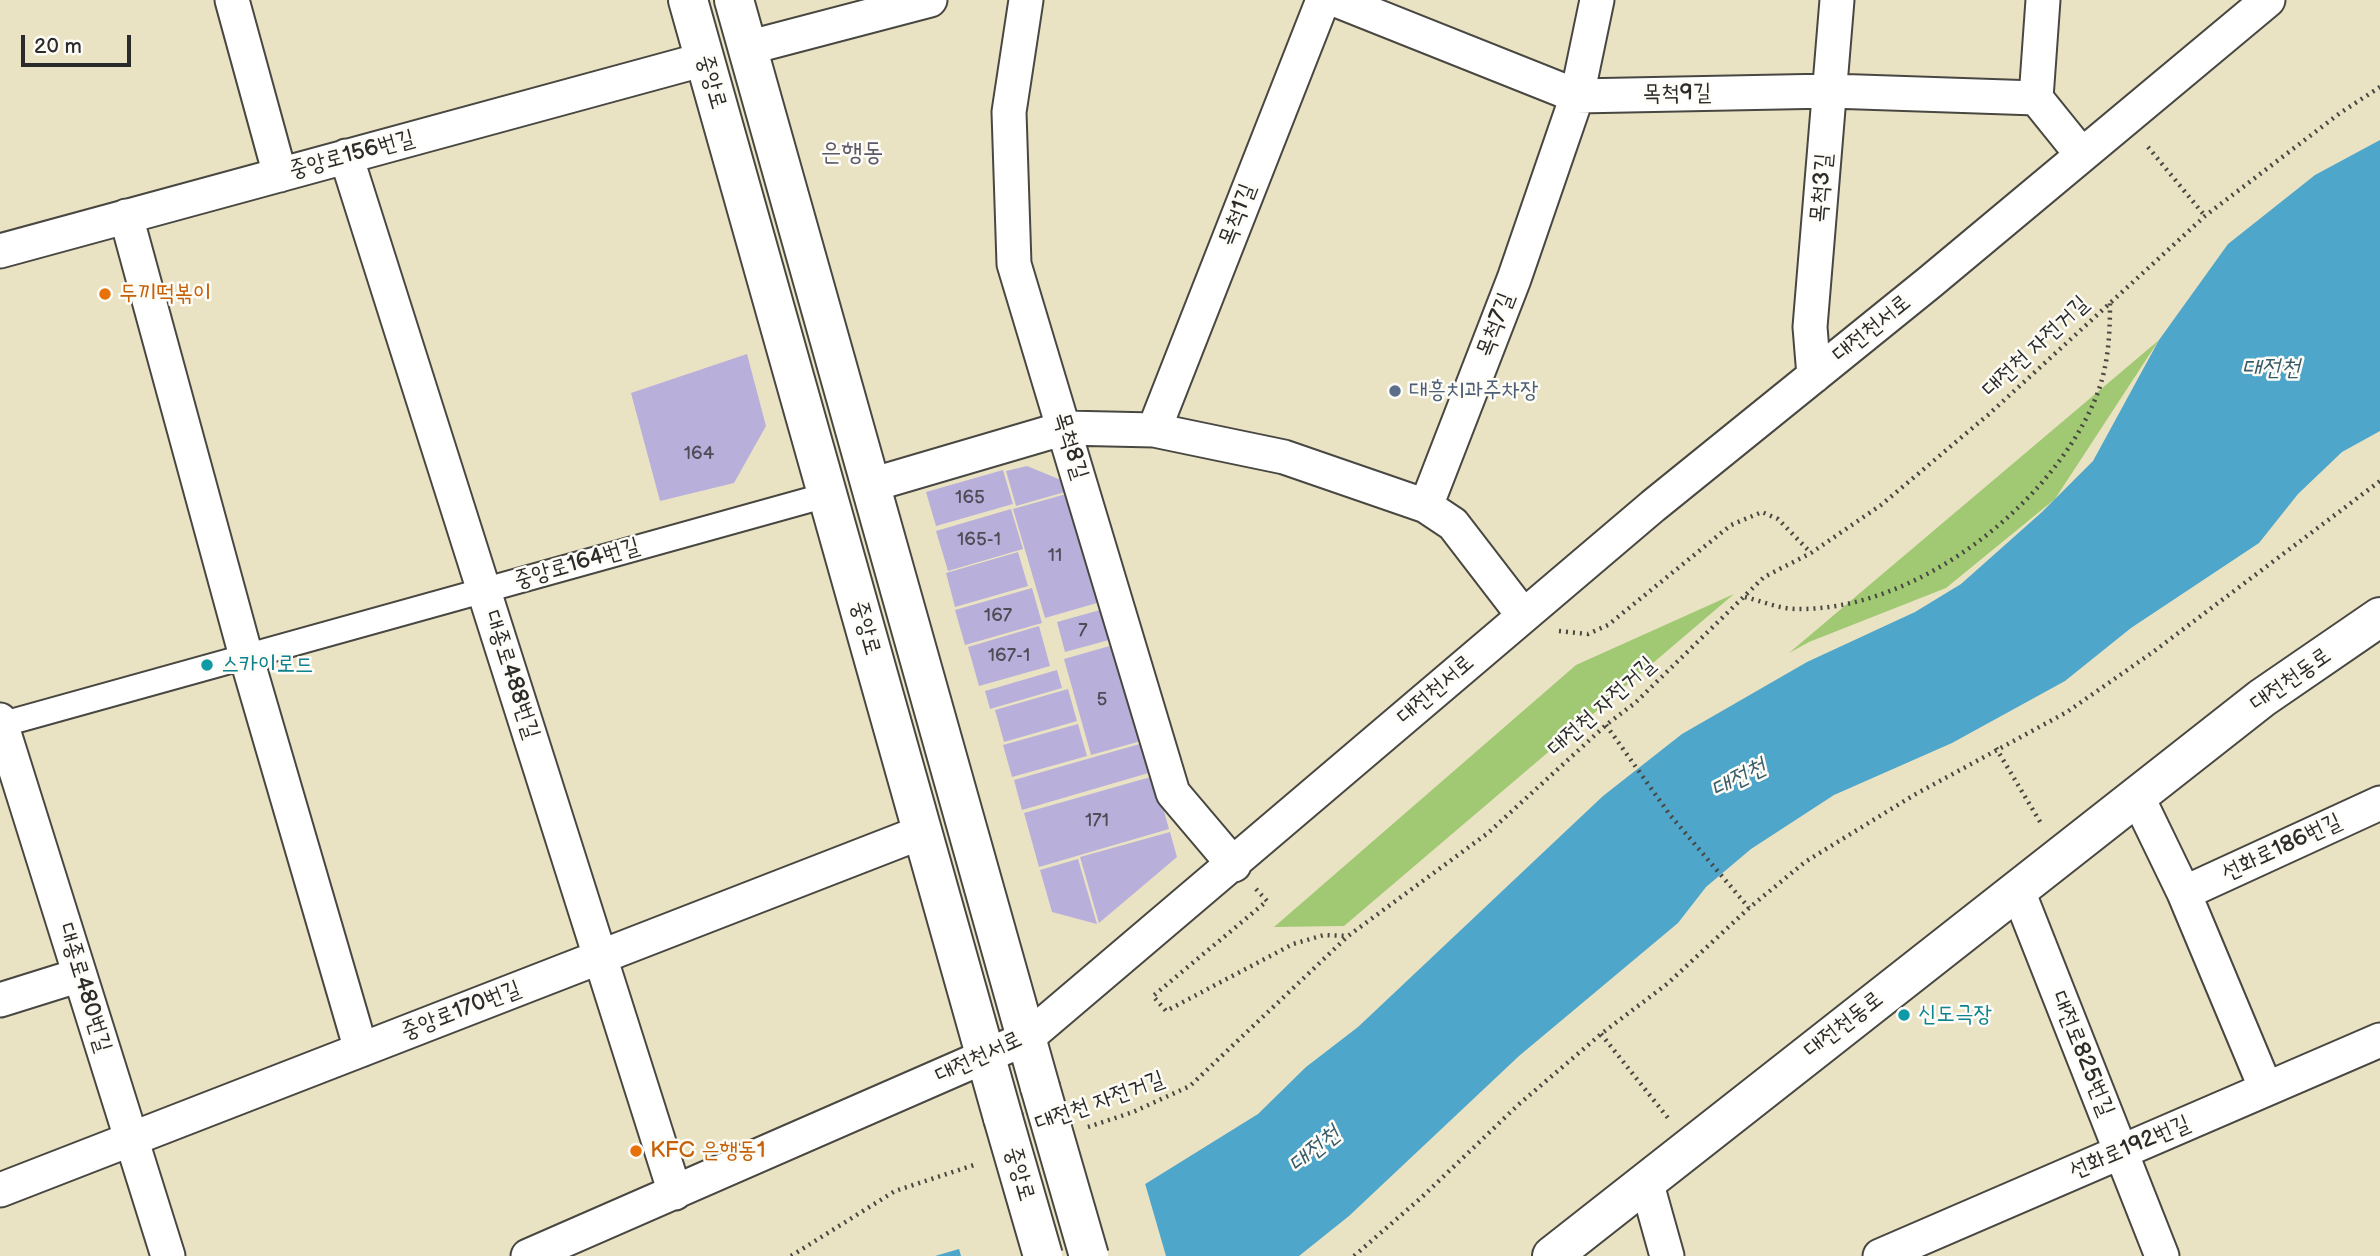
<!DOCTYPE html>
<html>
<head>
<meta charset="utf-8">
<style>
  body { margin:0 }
  #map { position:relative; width:2380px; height:1256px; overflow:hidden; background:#eae3c3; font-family:"Balsamiq Sans",sans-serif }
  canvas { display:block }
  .scale { position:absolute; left:21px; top:35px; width:110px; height:32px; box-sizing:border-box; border:4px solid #2b2b2b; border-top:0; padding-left:9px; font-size:21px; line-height:24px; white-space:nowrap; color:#2b2b2b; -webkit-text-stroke:5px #fdfcf7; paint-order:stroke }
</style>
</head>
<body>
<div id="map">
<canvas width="2380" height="1256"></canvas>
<div class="scale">20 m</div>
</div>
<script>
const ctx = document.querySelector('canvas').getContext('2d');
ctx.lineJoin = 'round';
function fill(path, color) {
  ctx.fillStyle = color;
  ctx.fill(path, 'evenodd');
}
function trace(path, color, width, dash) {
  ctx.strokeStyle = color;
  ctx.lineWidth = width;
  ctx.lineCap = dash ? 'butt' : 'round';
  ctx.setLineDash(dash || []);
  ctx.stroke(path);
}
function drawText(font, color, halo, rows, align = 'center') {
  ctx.font = font + ' "Balsamiq Sans","Poor Story",sans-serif';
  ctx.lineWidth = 5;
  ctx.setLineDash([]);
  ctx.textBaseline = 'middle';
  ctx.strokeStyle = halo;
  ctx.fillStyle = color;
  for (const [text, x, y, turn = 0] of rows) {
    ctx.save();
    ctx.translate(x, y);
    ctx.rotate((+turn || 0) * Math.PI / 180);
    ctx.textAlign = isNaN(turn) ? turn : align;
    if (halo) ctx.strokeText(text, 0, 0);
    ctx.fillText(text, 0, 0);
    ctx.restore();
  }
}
fill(new Path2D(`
  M2159,340l-104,159 -109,89 -137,54 -20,11z
  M1734,594l-390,332 -70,1 302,-262z`), '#a1c974');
fill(new Path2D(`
  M2380,140v291l-38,21 -44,42 -39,49 -128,85 -66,53 -113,62 -118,52 -83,54 -45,38 -28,36 -159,133 -170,160 -50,40h-364l178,-52 145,-90 48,-47 52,-40 245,-231 79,-62 125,-72 108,-50 46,-28 81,-72 51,-51 66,-121 69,-96 87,-69z`), '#4ea6cb');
fill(new Path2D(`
  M1144,1180l22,76h-205l-3,-11 154,-45z`), '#eae3c3');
fill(new Path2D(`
  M747,354l19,72 -32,57 -74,18 -29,-108z
  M1027,466l34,14 4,12 -49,14 -10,-35z
  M1003,470l10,34 -77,22 -10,-34z
  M1066,494l31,109 -52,15 -32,-109z
  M1011,509l12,40 -75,22 -12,-40z
  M1018,552l10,34 -73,21 -9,-34z
  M1032,588l10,35 -77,22 -10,-35z
  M1100,610l9,30 -44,12 -8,-30z
  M1039,626l11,40 -71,20 -11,-39z
  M1113,645l28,96 -50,14 -27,-96z
  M1057,670l5,18 -72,21 -5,-18z
  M1068,689l9,32 -73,21 -9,-32z
  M1078,724l9,32 -75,21 -9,-32z
  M1143,743l9,29 -130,38 -8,-30z
  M1154,776l15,53 -130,38 -15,-54z
  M1170,832l7,25 -78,66 -19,-66z
  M1078,859l19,65 -45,-12 -12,-42z`), '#b9afdb');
const pedestrian = new Path2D(`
  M0,725l827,-230`);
const minor = new Path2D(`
  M232,0l48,175
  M1026,0l-17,112 5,152 159,529 61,72
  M1336,0l241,96 254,-5 205,7
  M2043,0l-7,98 46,57
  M747,48l183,-48
  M346,156l329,1037
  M126,216l120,440 115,394
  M0,251l705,-192
  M1814,376l-4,-49 27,-327
  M1154,430l169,-430
  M871,485l194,-57 89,2 130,27 142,49 27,18 70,91
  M1426,506l88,-227 63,-183 20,-96
  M0,720l168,536
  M2138,798l46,95 82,196
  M2018,891l144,365
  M2184,893l196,-90
  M0,1000l80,-25
  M1646,1181l21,75
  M0,1190l922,-358
  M528,1256l499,-218 626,-532 277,-224 338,-282
  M1880,1256l500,-216`);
const secondary = new Path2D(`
  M688,0l315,1118
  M734,0l306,1087
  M1552,1256l710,-558 118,-81`);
trace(pedestrian, '#484742', 28);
trace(minor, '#484742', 37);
trace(secondary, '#484742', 42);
trace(new Path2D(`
  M2148,147l57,69
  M1745,597c16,4 35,12 52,12 117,2 251,-101 297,-207 14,-32 16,-64 16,-99
  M1559,631l29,3 20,-9 123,-100 31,-13 16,7 33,34
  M1606,725l64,90 79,93
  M1996,748l46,77
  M1256,889l11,12 -114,95 13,15 127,-67 31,-9 23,1
  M1601,1034l67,84
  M1088,1127l45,-15 57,-26 158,-150 140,-103 118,-108 29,-22 129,-126 47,-24 70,-48 107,-90 217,-199 135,-103 40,-26
  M791,1256l104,-65 82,-27
  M1354,1256l68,-59 96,-92 83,-71 66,-50 82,-76 56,-46 109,-67 153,-83 86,-60 227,-171`), '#484742', 4.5, [2, 5]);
trace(pedestrian, '#fff', 24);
trace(minor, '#fff', 33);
trace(secondary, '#fff', 38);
const secondaryBridge = new Path2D(`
  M1040,1087l49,169
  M1003,1118l40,138`);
trace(secondaryBridge, '#484742', 42, []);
trace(secondaryBridge, '#fff', 38);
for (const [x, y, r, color] of [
  [105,294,7,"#e8710a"],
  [1395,391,7,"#5c6f8a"],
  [207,665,7,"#0f9aa8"],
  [1904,1015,7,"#0f9aa8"],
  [636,1151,7,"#e8710a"]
]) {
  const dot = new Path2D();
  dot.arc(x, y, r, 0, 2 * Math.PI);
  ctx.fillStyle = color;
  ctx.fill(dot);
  trace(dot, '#fdfcf7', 2.5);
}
drawText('19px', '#4e4c57', null, [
  ["164",699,454],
  ["165",970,498],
  ["165-1",979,540],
  ["11",1055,556],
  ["167",998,616],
  ["7",1083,631],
  ["167-1",1009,656],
  ["5",1102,700],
  ["171",1097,821]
]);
drawText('23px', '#2b2b2b', '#fdfcf7', [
  ["중앙로",711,82,74],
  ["목척9길",1677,94,-1],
  ["중앙로156번길",352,155,-15],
  ["목척3길",1822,188,-85],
  ["목척1길",1238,215,-69],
  ["목척7길",1496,325,-69],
  ["대전천서로",1872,329,-39],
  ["대전천 자전거길",2036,347,-43],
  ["목척8길",1070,446,73],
  ["중앙로164번길",577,564,-16],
  ["중앙로",865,628,74],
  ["대종로488번길",511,675,72],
  ["대전천동로",2291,680,-35],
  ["대전천서로",1436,690,-41],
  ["대전천 자전거길",1602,707,-42],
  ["선화로186번길",2282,848,-25],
  ["대종로480번길",84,988,73],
  ["중앙로170번길",461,1011,-21],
  ["대전천동로",1844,1025,-38],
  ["대전로825번길",2082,1054,68],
  ["대전천서로",979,1058,-25],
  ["대전천 자전거길",1100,1102,-20],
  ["선화로192번길",2130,1148,-23],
  ["중앙로",1019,1174,74]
]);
drawText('23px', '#c56008', '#fdfcf7', [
  ["두끼떡볶이",119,294],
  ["KFC 은행동1",650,1151]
], 'left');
drawText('23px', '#4e5e75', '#fdfcf7', [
  ["대흥치과주차장",1409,391]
], 'left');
drawText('23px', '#0d838f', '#fdfcf7', [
  ["스카이로드",221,665],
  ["신도극장",1918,1015]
], 'left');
drawText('italic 24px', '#395c6b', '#fdfcf7', [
  ["대전천",2271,369],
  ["대전천",1739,779,-27],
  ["대전천",1315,1150,-39]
]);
drawText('26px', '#5d5969', '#fdfcf7', [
  ["은행동",852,153]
]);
</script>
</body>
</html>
